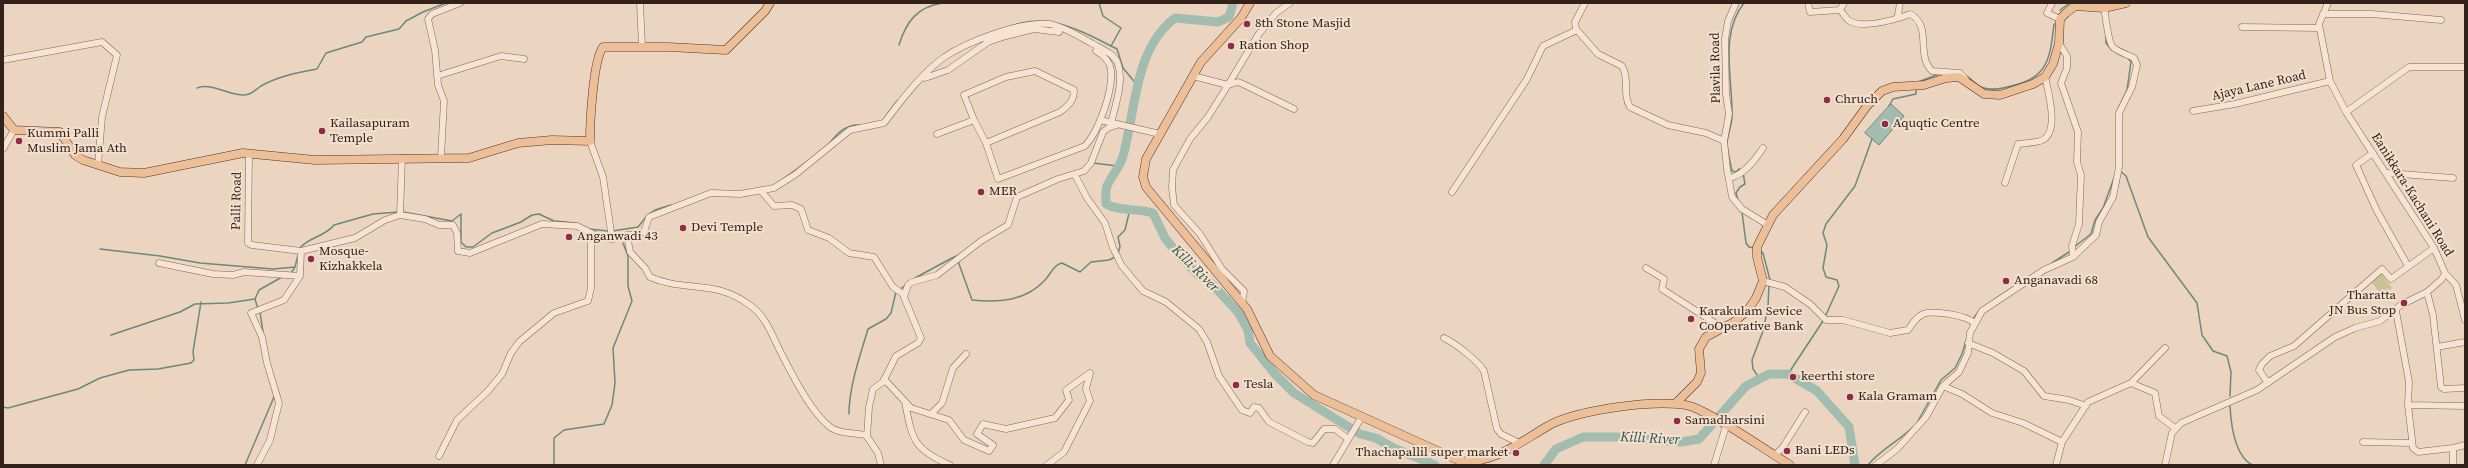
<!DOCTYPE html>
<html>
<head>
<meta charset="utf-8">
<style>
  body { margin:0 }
  #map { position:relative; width:2468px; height:468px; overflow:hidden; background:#ebd4c0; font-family:"Source Serif 4",serif }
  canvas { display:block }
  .frame { position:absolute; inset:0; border:4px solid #33221c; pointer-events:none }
</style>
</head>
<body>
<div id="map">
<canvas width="2468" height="468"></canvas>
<div class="frame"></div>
</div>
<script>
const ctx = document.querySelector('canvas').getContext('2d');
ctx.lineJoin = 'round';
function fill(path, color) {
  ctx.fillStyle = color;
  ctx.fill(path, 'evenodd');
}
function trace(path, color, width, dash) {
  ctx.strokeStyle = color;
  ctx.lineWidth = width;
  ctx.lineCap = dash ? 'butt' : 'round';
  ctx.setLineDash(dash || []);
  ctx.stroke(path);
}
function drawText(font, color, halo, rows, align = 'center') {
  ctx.font = font + ' "Source Serif 4",serif';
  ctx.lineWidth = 4;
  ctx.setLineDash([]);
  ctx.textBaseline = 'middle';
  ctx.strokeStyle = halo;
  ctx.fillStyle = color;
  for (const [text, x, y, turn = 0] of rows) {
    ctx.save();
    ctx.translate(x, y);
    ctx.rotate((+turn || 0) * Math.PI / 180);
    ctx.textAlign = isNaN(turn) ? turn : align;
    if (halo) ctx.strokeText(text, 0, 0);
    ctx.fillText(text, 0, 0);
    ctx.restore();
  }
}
fill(new Path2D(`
  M2381,273l11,15 -10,8 -11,-15z`), '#c8c295');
const water = new Path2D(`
  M1891,104l13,12 -25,29 -14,-12z`);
fill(water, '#a2bdaf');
trace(water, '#6a8a7b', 1);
trace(new Path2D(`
  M959,3h18
  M1099,3l4,13 18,12 -10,18 6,3 6,19 15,18
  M2060,10l10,-7
  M1011,26c36,-13 68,3 100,20
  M2106,36v7l6,7
  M899,45c7,-23 18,-38 43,-42
  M943,55l7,-4
  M1966,76c6,3 12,11 18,12 9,3 19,0 27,-2 38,-8 39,-29 43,-62
  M1918,82l21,-8
  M197,88c15,-6 32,8 48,7 8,-1 10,-5 16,-9 17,-10 38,-14 56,-17l9,-16 36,-11 4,-5 33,-8 7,-8 17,-9 23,-9
  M1889,106l4,-7 23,-5v-5
  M2117,111l10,-21 4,-28 -3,-4
  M886,116l11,-15
  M828,145c9,-11 17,-21 32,-20
  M1093,163l25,3
  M1741,170l-2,-1 -3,3 -4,-1c-2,-9 -4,-18 -5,-27 0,-9 5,-18 5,-28 1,-36 -13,-82 12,-113
  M2120,171l6,5 22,61 49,66 5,32 11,16 14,5 4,16 -1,24
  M783,179l25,-18
  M1738,201l-2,-8 4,-6 5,-3 -2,-11
  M403,212l49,9 9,-7v28l5,5h7l19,-14 29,-11 11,-7 7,-1 15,7 22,2
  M1742,212l4,31 3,4 5,1
  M649,214l6,-4 16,-5
  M589,229l19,2
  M612,231l26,-4 8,-10
  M2074,247l17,-13 4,-14 8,-12 11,-30
  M100,249l60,7 40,7 73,6 22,-2 3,-12
  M299,249c9,-12 26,-12 35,-24l39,-11 26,-2
  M1759,251l4,2 7,27
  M1118,254l2,-8 -2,-9 7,-7 5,-21
  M952,258l7,-3
  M958,261l14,39c27,3 54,1 73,-20 6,-6 8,-15 17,-17l18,9 11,-10 18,-2 6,-3
  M2052,263l17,-11
  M291,273l4,-6
  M915,278l37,-20 2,1
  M899,290l7,-5
  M255,299l3,10
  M1995,299l42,-27
  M260,312l3,20
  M1825,317l14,-31 -2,-6 -11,-3 -3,-9 4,-23 -4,-12 3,-9 29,-38 17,-47
  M1973,319l6,-8
  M111,335l69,-23 15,-8 33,-1 27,-4 4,-9 23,-13
  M1788,374l35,-53
  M1760,379l-7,-10 -1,-9 11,-29 5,-24 1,-23
  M2230,406c1,19 4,49 22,59
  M3,407l5,1 70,-19 22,-11 29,-8 29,-1 33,-6 3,-3 -1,-8 8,-50
  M849,414c0,-28 11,-58 19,-85l18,-10 5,-6 5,-21
  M1918,421l23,-41 14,-12 7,-14 5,-16
  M245,465l29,-68
  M554,465v-27l10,-8 40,-6 8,-19 3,-22 -2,-35 19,-47 -4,-15v-30l-5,-13
  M1425,465l1,-6
  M1868,465c12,-15 31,-24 45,-38`), '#6a8a7b', 1.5);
trace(new Path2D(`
  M1233,3l-4,14 -11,5 -43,-4c-41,31 -39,92 -52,138 -3,11 -11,19 -16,30 -2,4 -1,12 -1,18 15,8 31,4 47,9l12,25 12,15 21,22 13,8 27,29 10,18 2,13 24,30 20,20 66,41 16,4 17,10 42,17
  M1544,465l12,-16 27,-12h35l63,5 18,-3 47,-53 23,-12h19l29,17 32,36 6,38`), '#a2bdaf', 9);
const minor = new Path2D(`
  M640,3l2,43
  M1585,3l-10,19 1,7 22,25 24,12c8,13 0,28 8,41l38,18 38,8 18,8
  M1736,3l-8,18 -3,18 1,55 3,20 -5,27 3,28 5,28 10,12 26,16
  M1808,3l2,9 30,-2 4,-7
  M1900,3l-2,12 4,2 8,-3c23,12 5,40 22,57l28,2 6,7
  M2052,3l-5,10 13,6
  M1840,10c3,3 5,7 8,10 12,9 41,1 54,-3
  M2323,14h49l69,6
  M2242,27l77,1
  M2059,43l8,13v12l-6,15 17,49 -1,30 4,13 -2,49 -7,22 1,11
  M3,60l99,-18 15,13 -15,62 -4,48
  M437,76l64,-20 23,3
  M1193,76l35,9 30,-50 18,-22 14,-10
  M925,78l23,-8 40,-28 18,-6 28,-7 25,3
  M2193,111l42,-7 95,-23
  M2346,112l63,-45h56
  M974,120l-10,-25 42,-18 29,-6 39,19c0,11 -5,15 -14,22l-74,31
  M1100,120l60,14
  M937,134l37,-14 12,23 12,36 87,-33c14,-15 28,-55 26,-76 -1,-9 -8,-15 -15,-19
  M590,141l13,36 9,62
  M3,149l11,-19
  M249,153l-1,90 4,2 49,6
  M2373,153l-17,12 21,46 31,55
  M441,157l3,-56 -6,-16 -3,-35 -7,-31 4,-5 28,-11
  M2388,173l65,5
  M1075,175l12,23 18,25 8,25 9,18 21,25 23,11 33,27 8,13 12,34 23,34 8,3 4,-6 5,1 10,14 39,20 5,1 11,-14h11l12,9
  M1730,178c14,-3 25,-18 33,-30
  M2005,183l13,-39c7,-1 16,-1 22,-3 21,-6 8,-50 5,-64
  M762,192l12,14 18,-1 9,4 7,21 21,8 20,15 25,4 19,30 10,7
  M1452,192l75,-113 16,-33 34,-16
  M400,215l2,-57
  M627,235l3,17 15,16 5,9c36,16 64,1 101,29 15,11 21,29 29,45 12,23 30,60 50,76 9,7 25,6 36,8l12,18 3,12
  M159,263l54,11 20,1 11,-3 56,4
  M1646,268l18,11 -2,10 59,38
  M2445,273l11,12 9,35
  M1763,281l22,6 25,17 16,16h17l47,13 18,-3c4,-6 7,-12 15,-16 9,-4 43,1 51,9
  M2427,292l6,23 8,72 3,2 21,-1
  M1242,303l2,-12 -22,-22 -22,-35 -26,-29 -2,-18 1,-17 17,-31 18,-22 20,-32 10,-3 7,3 49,24
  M2396,311l13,71 -1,23 5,43 5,4 35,-4v17
  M1444,338c11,5 34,23 40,33l13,58 4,5 18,9
  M1968,343l25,10 31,18 20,25 25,4 17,6
  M2437,347l28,-5
  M884,379l27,29 38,12 15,20 25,11 4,-6 -16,-11 6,-10 23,5 49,-11 14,-18 -3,-10 24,-17 -4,16 4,12 -26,51 -17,13
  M2131,383l34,-35
  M2268,383l-9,-13 3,-6 8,-8 24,-10 88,-77 9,10 43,-31
  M1943,386l19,8 30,19 31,10 39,19
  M905,402c7,37 8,47 45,63
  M2408,405l57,1
  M931,414l11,-11 11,-35 13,-14
  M867,437l2,-30 4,-18 10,-7 13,-26 22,-13 3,-5 -17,-41 4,-12 4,-3 25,-7 44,-34 27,-16 9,-28 41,-18 26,-8 7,-8 12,-31 5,-4 9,-3
  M2363,442l49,1
  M2453,448l12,-3
  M439,456l18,-36 31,-29 14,-17 9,-21 8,-11 35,-29 34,-12 3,-13v-55
  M1774,456l9,-9 22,-35
  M257,465l13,-25 9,-37 -12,-40 -5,-26 -11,-24 33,-13 16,-24 1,-25 54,-13 30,-18 15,-5 25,4 14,6h14l4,8 1,18 12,2 72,-29 35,2 24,12 11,1 32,-7 5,-15 62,-24 29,1 34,-6 22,-14 54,-44 34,-7c17,-22 36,-48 59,-65 23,-16 78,-37 106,-34 14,2 31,13 44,20 9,5 22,10 25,20 6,18 -3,42 -7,60
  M1333,465l28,-47
  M1714,465l12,-39
  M1876,465l21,-16 29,-32 17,-31 16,-14 9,-19 2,-20 12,-22 62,-41 29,-13 23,-22 3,-13 14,-25 6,-30v-54l13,-26 5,-22 -3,-7c-6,-3 -15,-6 -20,-10 -6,-3 -8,-32 -10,-40
  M2056,465l6,-23 26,-40 43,-19 24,10 4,23 16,12
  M2165,465l7,-32 9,-10 76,-33 78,-53 20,-9 25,-7 21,-16 26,-13 15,-13 3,-6 -11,-25 -88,-136 -16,-31 -11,-57 9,-21`);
const major = new Path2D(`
  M1250,3l-9,15 -40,44 -55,97 -3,18 3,10 101,122 23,47 44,39 146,66c34,3 60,-19 88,-35 25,-16 117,-29 145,-19 29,12 69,41 97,58
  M3,116l11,14 46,2 15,23 8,5 37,12 24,1 99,-20 72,7 154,-2 49,-15 34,-3 38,1c0,-18 3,-81 13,-94h65l58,3 39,-39 5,-8
  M1675,404l22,-22 4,-9 -2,-24 7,-12 28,-15 13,-11 9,-13 7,-17 -6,-24v-10l16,-32 70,-76 24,-33 15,-15 11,-4 31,-2 22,-7 13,-1 25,17 16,1 33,-11 12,-7 8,-13 6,-21 1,-24 6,-6 9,-7 29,2 22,-5`);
trace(minor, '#836559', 7);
trace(major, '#50352d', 9);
trace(minor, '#f6e3d2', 6);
trace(major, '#edbf98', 8);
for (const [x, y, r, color] of [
  [1247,24,4,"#8e2c44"],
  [1231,46,4,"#8e2c44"],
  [1827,100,4,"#8e2c44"],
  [1885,124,4,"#8e2c44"],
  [322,131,4,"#8e2c44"],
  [19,141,4,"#8e2c44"],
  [981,192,4,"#8e2c44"],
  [683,228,4,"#8e2c44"],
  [569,237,4,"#8e2c44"],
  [311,259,4,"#8e2c44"],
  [2006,281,4,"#8e2c44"],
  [2404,303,4,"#8e2c44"],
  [1691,319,4,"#8e2c44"],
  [1793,377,4,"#8e2c44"],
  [1236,385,4,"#8e2c44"],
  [1850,397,4,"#8e2c44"],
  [1677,421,4,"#8e2c44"],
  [1787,451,4,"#8e2c44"],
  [1516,453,4,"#8e2c44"]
]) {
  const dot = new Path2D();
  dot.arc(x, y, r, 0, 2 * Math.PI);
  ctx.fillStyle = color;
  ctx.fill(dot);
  trace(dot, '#f3e0cf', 1.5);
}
drawText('13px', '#33221c', '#f3e0cf', [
  ["8th Stone Masjid",1255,24],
  ["Ration Shop",1239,46],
  ["Chruch",1835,100],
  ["Kailasapuram",330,124],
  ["Temple",330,139],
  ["Aquqtic Centre",1893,124],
  ["Kummi Palli",27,134],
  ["Muslim Jama Ath",27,149],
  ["MER",989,192],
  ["Devi Temple",691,228],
  ["Anganwadi 43",577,237],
  ["Mosque-",319,252],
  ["Kizhakkela",319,267],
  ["Anganavadi 68",2014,281],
  ["Tharatta",2396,296,"right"],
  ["JN Bus Stop",2396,311,"right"],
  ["Karakulam Sevice",1699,312],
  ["CoOperative Bank",1699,327],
  ["keerthi store",1801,377],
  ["Tesla",1244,385],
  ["Kala Gramam",1858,397],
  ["Samadharsini",1685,421],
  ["Bani LEDs",1795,451],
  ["Thachapallil super market",1508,453,"right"]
], 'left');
drawText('13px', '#33221c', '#f3e0cf', [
  ["Plavila Road",1716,68,-91],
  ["Ajaya Lane Road",2259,86,-13],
  ["Eanikkara-Kachani Road",2412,195,58],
  ["Palli Road",237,201,-89]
]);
drawText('italic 14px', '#2c5247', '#f3e0cf', [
  ["Killi River",1195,269,45],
  ["Killi River",1650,439,3]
]);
</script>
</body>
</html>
